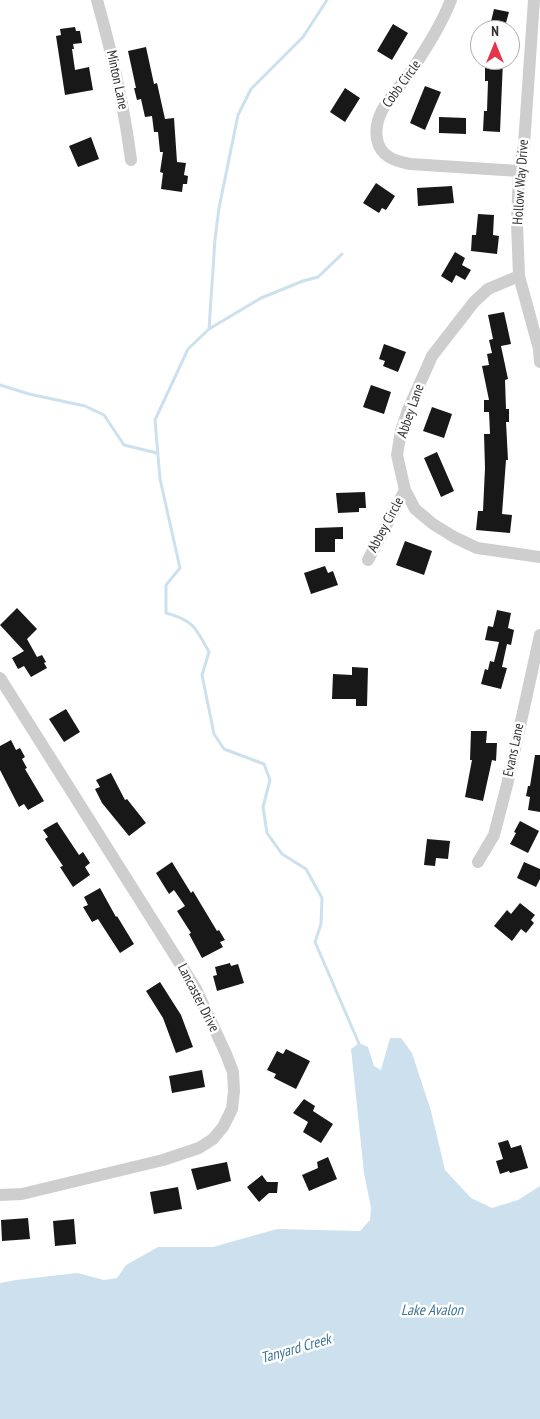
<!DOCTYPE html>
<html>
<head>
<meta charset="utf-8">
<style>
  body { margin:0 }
  #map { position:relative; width:540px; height:1419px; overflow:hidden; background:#fff; font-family:"PT Sans Narrow",sans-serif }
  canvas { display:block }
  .north { position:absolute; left:470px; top:20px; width:50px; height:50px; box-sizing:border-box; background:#fff; border:1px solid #adadad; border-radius:50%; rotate:0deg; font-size:14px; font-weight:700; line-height:20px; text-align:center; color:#313131 }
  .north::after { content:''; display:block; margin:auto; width:18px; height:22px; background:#e4364a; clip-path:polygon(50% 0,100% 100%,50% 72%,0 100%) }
</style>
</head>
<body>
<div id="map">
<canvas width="540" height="1419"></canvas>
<div class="north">N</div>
</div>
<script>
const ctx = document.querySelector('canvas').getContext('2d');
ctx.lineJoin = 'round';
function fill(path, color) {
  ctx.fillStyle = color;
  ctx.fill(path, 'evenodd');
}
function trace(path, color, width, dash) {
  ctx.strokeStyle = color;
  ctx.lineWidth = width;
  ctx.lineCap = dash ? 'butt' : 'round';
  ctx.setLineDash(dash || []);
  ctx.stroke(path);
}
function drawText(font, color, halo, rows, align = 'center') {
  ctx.font = font + ' "PT Sans Narrow",sans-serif';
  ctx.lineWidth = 5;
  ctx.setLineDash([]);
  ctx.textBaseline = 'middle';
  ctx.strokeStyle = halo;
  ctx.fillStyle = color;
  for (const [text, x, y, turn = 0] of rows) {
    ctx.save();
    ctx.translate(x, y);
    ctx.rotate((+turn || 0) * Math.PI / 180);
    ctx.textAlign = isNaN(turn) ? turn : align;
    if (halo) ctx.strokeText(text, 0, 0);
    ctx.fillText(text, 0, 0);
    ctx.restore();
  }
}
fill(new Path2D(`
  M390,1038h11l11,15 19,58 14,59 26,28 21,10 26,-8 22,-14v233h-540v-136l16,-3 61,-7 27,7 13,-2 9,-13 32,-18h55l64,-18 83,2 10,-11 1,-12 -7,-35 -13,-124 8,-6 9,4 6,19 7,4z`), '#cce1ed');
trace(new Path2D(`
  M327,0l-24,37 -52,52 -13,26 -19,93 -4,31 -6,90 -21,20 -33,71 5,59 20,89 -14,17v28c27,7 30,15 43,39l-7,23 12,59 10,15 40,15 6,16 -7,27 4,26 15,21 24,15 16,29 -1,26 -6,18 45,104
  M209,329l52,-31 42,-17 15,-4 24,-23
  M0,385l29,9 56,12 19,9 20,30 33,8`), '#cce1ed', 3);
fill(new Path2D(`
  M494,9l15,3 -5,18h-15z
  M393,24l15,9 -16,27 -15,-9z
  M75,27l1,4h4l2,12 -9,1 1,5h-2l3,21 14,-3 4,23 -28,5 -9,-59 5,-1 -1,-6z
  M146,47l8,37 3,-1 8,36 9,-1 3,44 9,1 -2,12 4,1 -1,8h-4l-1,8 -21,-3 2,-16 -3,-1 3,-20h-3l-2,-20h-4l-2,-16 -7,1 -4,-18 -4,1 -3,-12h2l-8,-37z
  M485,60h18l-3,72 -17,-1 1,-20h3l1,-30h-3z
  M425,86l16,6 -16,38 -15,-7z
  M345,88l15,10 -15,24 -15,-10z
  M439,117l27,1v16l-27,-1z
  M91,137l8,22 -21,8 -9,-21z
  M376,183l19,13 -9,14 -4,-2 -3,5 -16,-10z
  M452,186l2,17 -36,3 -1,-18z
  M478,214l16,1 -1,20 6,1 -2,18 -26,-3 1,-16h4z
  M455,252l10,6 -3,7 9,5 -6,10 -9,-5 -4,8 -11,-7z
  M504,312l7,32 -10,2 7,33 -3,1 1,29h3v13h-3l2,38h-2l-4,54 10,1 -2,18 -34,-3 2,-19h5l2,-43 -1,-34h6l-1,-22h-5v-12h5l-7,-34 7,-1 -2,-11 5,-1 -3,-13 4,-1 -5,-24z
  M384,344l22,8 -8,20 -15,-6 2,-5 -6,-2z
  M371,385l20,7 -7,22 -21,-7z
  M432,407l20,7 -8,24 -21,-7z
  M437,452l17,39 -13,6 -17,-39z
  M365,492l1,16h-7v4l-21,1 -2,-20z
  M343,527v12h-8v13h-20v-24z
  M405,541l27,10 -8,24 -28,-10z
  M325,566l3,7 5,-2 5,14 -27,9 -7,-21z
  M17,608l20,21 -10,10 10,18 5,-2 4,7 -2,1 3,5 -16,9 -7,-11 -6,3 -6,-11 12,-7 -24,-26z
  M497,610l14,3 -3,15 6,2 -3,15 -4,-1 -5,23 5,1 -6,21 -20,-5 4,-15 3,1 2,-9 4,1 5,-20 -14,-2 3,-14 5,1z
  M352,667l16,1 -1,38h-11v-7h-24l1,-25 19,1z
  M66,709l14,23 -16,10 -15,-23z
  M471,731h16l-1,12h11l-1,18 -4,-1 -9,41 -18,-4 7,-37h-2z
  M11,740l5,10 4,-2 5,9 -3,2 5,9 -2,1 19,32 -16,9 -4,-6 -5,3 -19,-37v-24z
  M535,755h5v57l-12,-2 2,-13 -4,-1 2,-10h2z
  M111,773l14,27 2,-1 19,24 -17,13 -27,-33 -7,-14 5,-2 -4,-7z
  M520,821l19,10 -11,22 -18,-9 6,-11 -2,-1z
  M57,822l22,33 4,-3 7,11 -5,4 5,8 -17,12 -13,-20 3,-1 -18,-27 3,-2 -5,-7z
  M427,839l23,2 -2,18 -12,-1 -1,8 -11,-1z
  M172,862l19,31 2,-2 24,40 2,-1 6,10 -5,2 3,5 -21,11 -13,-24 2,-1 -14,-22 8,-5 -11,-16 -5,4 -13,-21z
  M524,862l16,7v10l-4,8 -19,-9z
  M100,888l16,29 1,-1 17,28 -14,9 -22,-34 -6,3 -9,-15 5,-2 -4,-8z
  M520,903l15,12 -4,5 3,3 -8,10 -5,-4 -9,12 -18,-15 13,-16 4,4z
  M230,963l1,3 7,-2 6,19 -27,8 -4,-15 4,-1 -2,-8z
  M160,982l21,33 12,32 -17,6 -13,-35 -17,-27z
  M286,1049l24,12 -14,28 -22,-11 2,-4 -9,-4 10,-19 6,3z
  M202,1070l3,17 -33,6 -3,-17z
  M304,1099l11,7 -2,5 20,13 -12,19 -18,-11 5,-10 -15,-9z
  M508,1140l3,8 10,-3 7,23 -18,5 -1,-2 -9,3 -4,-13 7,-2 -5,-16z
  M328,1157l9,22 -28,12 -7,-16 16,-7 -1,-6z
  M227,1162l4,19 -34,9 -6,-21z
  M262,1175l5,7h11l-1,11h-8l-10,9 -12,-15z
  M178,1187l4,22 -28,5 -4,-22z
  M28,1218l2,21 -28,2 -1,-21z
  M74,1219l2,25 -21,2 -2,-25z`), '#181818');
trace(new Path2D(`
  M97,0c15,53 27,106 34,160
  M451,0c-10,25 -24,47 -39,70 -14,21 -40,41 -35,69 3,17 17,22 33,25l109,7
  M534,0l-10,145 -5,26 -2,53 2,52 20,73 1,13
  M519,276l-31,13 -14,13 -42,54 -24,54 -7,21 -4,24 8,35 10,19 18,15 21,13 23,11 63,9
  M368,560l37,-70
  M0,678l196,311 30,65 7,18 1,19 -2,18 -9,18 -10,12 -14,9 -36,12 -141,34 -22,1
  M478,862l16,-27 13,-50 33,-150`), '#cecece', 12);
drawText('14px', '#313131', '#fff', [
  ["Minton Lane",117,80,78],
  ["Cobb Circle",402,84,-54],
  ["Hollow Way Drive",521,182,-86],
  ["Abbey Lane",411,411,-71],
  ["Abbey Circle",386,525,-62],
  ["Evans Lane",514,750,-78],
  ["Lancaster Drive",198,998,63]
]);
drawText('italic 15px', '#3e7693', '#fff', [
  ["Lake Avalon",432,1311],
  ["Tanyard Creek",296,1349,-16]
]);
</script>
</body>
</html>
